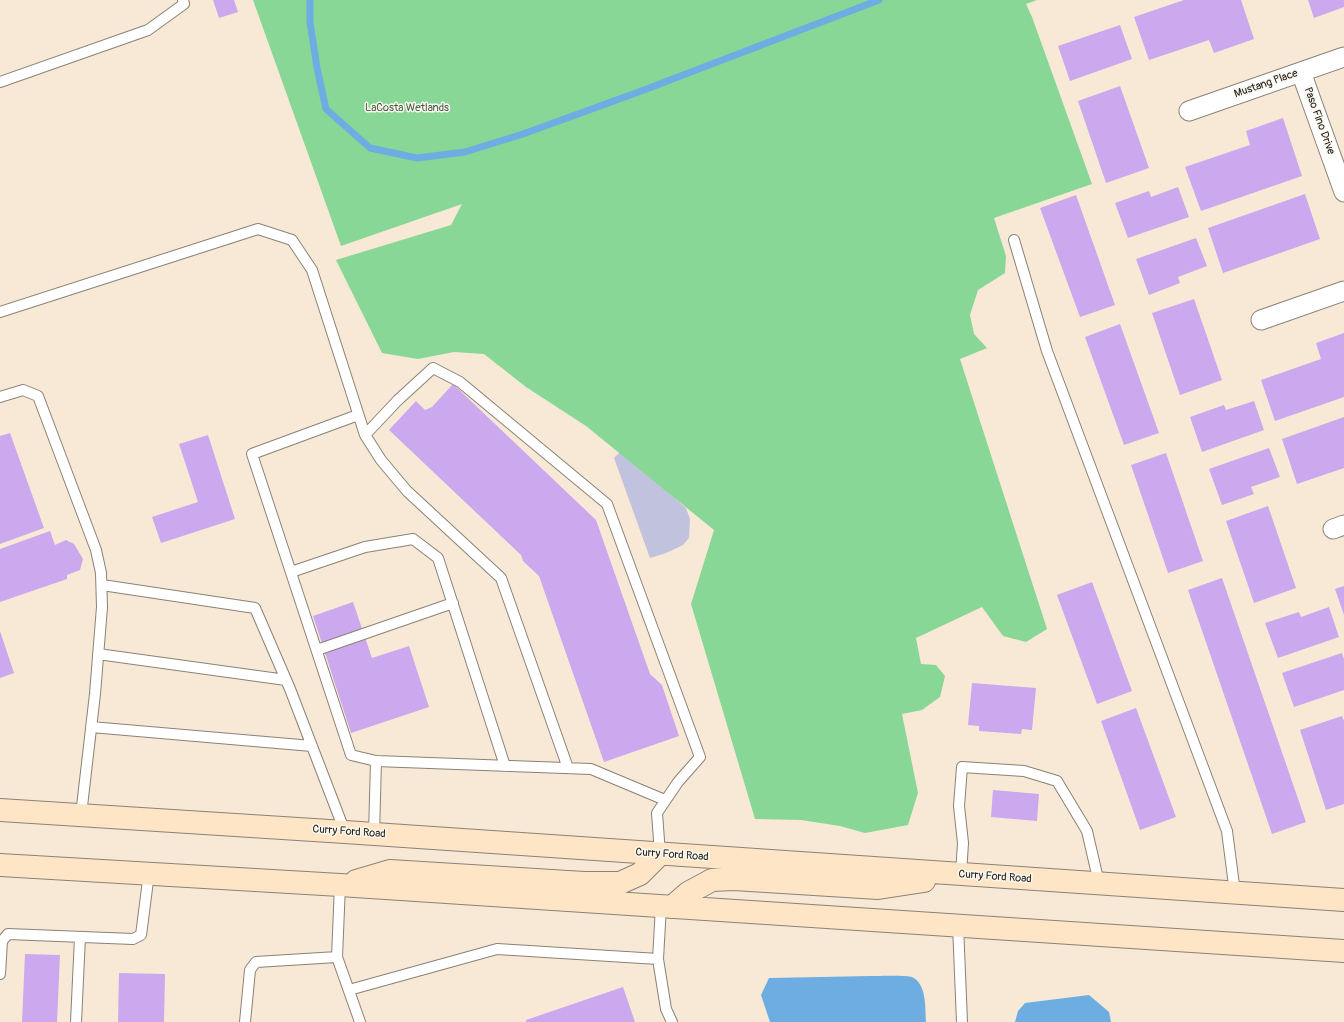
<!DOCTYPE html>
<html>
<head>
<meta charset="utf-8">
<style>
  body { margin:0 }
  canvas { display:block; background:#f7e9d5 }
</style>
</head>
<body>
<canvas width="1344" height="1022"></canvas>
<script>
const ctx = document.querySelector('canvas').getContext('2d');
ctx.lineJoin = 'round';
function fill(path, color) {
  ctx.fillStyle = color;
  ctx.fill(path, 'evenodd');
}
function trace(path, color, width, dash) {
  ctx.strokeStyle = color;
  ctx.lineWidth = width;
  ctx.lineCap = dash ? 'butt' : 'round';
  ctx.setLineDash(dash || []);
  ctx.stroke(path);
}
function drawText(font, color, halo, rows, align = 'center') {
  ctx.font = font + ' Pangolin,sans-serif';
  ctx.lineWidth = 3;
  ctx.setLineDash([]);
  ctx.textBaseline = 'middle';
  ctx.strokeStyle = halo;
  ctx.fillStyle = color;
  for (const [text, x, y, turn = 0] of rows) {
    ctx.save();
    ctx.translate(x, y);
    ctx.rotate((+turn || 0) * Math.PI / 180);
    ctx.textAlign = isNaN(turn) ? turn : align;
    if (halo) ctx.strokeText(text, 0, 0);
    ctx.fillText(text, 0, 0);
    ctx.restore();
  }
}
fill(new Path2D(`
  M621,451l65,57 4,11 -1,19 -6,7 -17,8 -16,5 -36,-100z`), '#c1c2dd');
fill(new Path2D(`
  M253,0h784l-11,4 6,13 60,167 -98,34 12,38 -1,17 -27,17 -8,25 4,19 13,14 -27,11 87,270 -21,13 -23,-6 -21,-29 -66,31 5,26 15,1 9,11 -5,21 -18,13 -20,4 16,79 -10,32 -43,8 -25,-7 -39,-6 -46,-1 -64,-215 23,-74 -128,-104 -60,-39 -42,-33 -30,-2 -36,7 -36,-6 -46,-93 115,-35 11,-21 -121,42z`), '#89d796');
fill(new Path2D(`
  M871,976c7,0 37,-1 41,1 15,7 13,31 14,45h-156l-9,-27 8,-17z
  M1089,995l20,17 2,10h-96l3,-11 7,-8z`), '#6eade1');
trace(new Path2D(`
  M310,0v22l7,46 9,41 44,39 47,10 48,-6 58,-18 121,-44 235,-90`), '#6eade1', 7);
fill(new Path2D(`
  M213,0h21l4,12 -19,6z
  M1184,0h57l13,39 -40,14 -5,-13 -60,20 -15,-43z
  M1308,0h36v7l-30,11z
  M1120,25l12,34 -62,22 -12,-35z
  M1120,86l29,82 -43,15 -28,-82z
  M1283,118l19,58 -101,35 -16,-44 65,-22 -4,-14z
  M1178,187l11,30 -61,21 -13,-35 34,-12 2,6z
  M1305,194l15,45 -97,34 -15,-45z
  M1076,195l39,110 -35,12 -40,-109z
  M1196,238l11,28 -29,11 2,6 -31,12 -13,-36z
  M1194,299l28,81 -42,15 -28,-82z
  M1120,324l39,109 -35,12 -39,-108z
  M1344,333v64l-69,24 -14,-41 60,-21 -5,-16z
  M453,384l143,136 54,154 12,11 17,51 -75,26 -65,-186 -16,-15 -2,-6 -132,-125 27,-29 9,9 7,-3z
  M1254,401l10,29 -62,22 -12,-35 34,-12 2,5z
  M1344,417v51l-47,16 -15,-45z
  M10,433l34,95 -44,16v-108z
  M208,435l27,84 -74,24 -9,-26 46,-15 -19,-58z
  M1269,448l11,29 -29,10 3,7 -32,11 -13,-36z
  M1166,453l37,108 -35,12 -37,-108z
  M1268,506l28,82 -42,15 -28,-82z
  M50,531l5,14 11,-5 8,4 9,15 -3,11 -13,5v4l-67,23v-53z
  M1222,578l84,244 -34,12 -84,-244z
  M1092,582l40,109 -35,13 -40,-109z
  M1344,586v29l-9,-26z
  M353,602l19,56 37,-12 20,61 -78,26 -38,-117z
  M1329,607l10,30 -61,21 -13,-35 34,-11 2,5z
  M0,631l14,42 -14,5z
  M1342,653l2,6v31l-50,17 -12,-34z
  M972,683l64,5 -4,42 -10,-1 -1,5 -42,-3v-5l-11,-1z
  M1136,708l40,109 -36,13 -39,-109z
  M1342,716l2,5v83l-18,6 -26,-80z
  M993,790l46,4 -2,27 -46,-4z
  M25,954l35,1 -3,67h-35z
  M119,973l46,1 -1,48h-46z
  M623,987l12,35h-109v-2z`), '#cca8ef');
const service = new Path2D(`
  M0,82l148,-52 36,-26 -1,-4
  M1014,240l33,111 180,480 8,62
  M0,312l258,-83 34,11 20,30 53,165 33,-35 35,-32 27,14 147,122 93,253 -22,25 -21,31 3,41
  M0,397l23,-7 15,6 58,154 5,23 1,34 -7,87 -14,121
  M358,415l-106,39 99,301 25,6 215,8 74,31
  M365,435l16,25 26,31 94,87 67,190
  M291,572l74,-25 48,-8 25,19 67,208
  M102,585l153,23 35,81 55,143
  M317,650l136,-47
  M98,654l188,26
  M91,727l221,19
  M374,834l2,-73
  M961,874l2,-31 -4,-37 3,-39 62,4 33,10 30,50 12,52
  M340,885l-3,72 23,65
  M661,906l-3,53 8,50 6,13
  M958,925l4,97
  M0,974l2,-33 6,-7 125,5 8,-4 8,-62
  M349,990l148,-41 161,10
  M76,1022l4,-85
  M245,1022l5,-52 6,-8 81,-5`);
const minor = new Path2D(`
  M1301,72l43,120
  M1189,111l155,-54
  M1261,320l83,-29
  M1333,529l11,-4`);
const secondary = new Path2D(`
  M0,810l345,22 999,68
  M0,865l340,20 1004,66
  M356,881l34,-10 194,12h36l20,-9 20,-20
  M672,907l16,-14 24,-13 22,-1 144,9 46,-7`);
trace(service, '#8a8278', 12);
trace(minor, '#8a8278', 21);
trace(secondary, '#8a8278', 24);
trace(service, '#fff', 10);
trace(minor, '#fff', 19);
trace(secondary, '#fee5c5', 22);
drawText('11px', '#1c1c1c', '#fbf7ec', [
  ["Mustang Place",1266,84,-19],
  ["Paso Fino Drive",1319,121,70],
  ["Curry Ford Road",349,832,4],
  ["Curry Ford Road",672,855,4],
  ["Curry Ford Road",995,877,4]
]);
drawText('11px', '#425d47', '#fbf7ec', [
  ["LaCosta Wetlands",407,108]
]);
</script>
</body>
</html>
